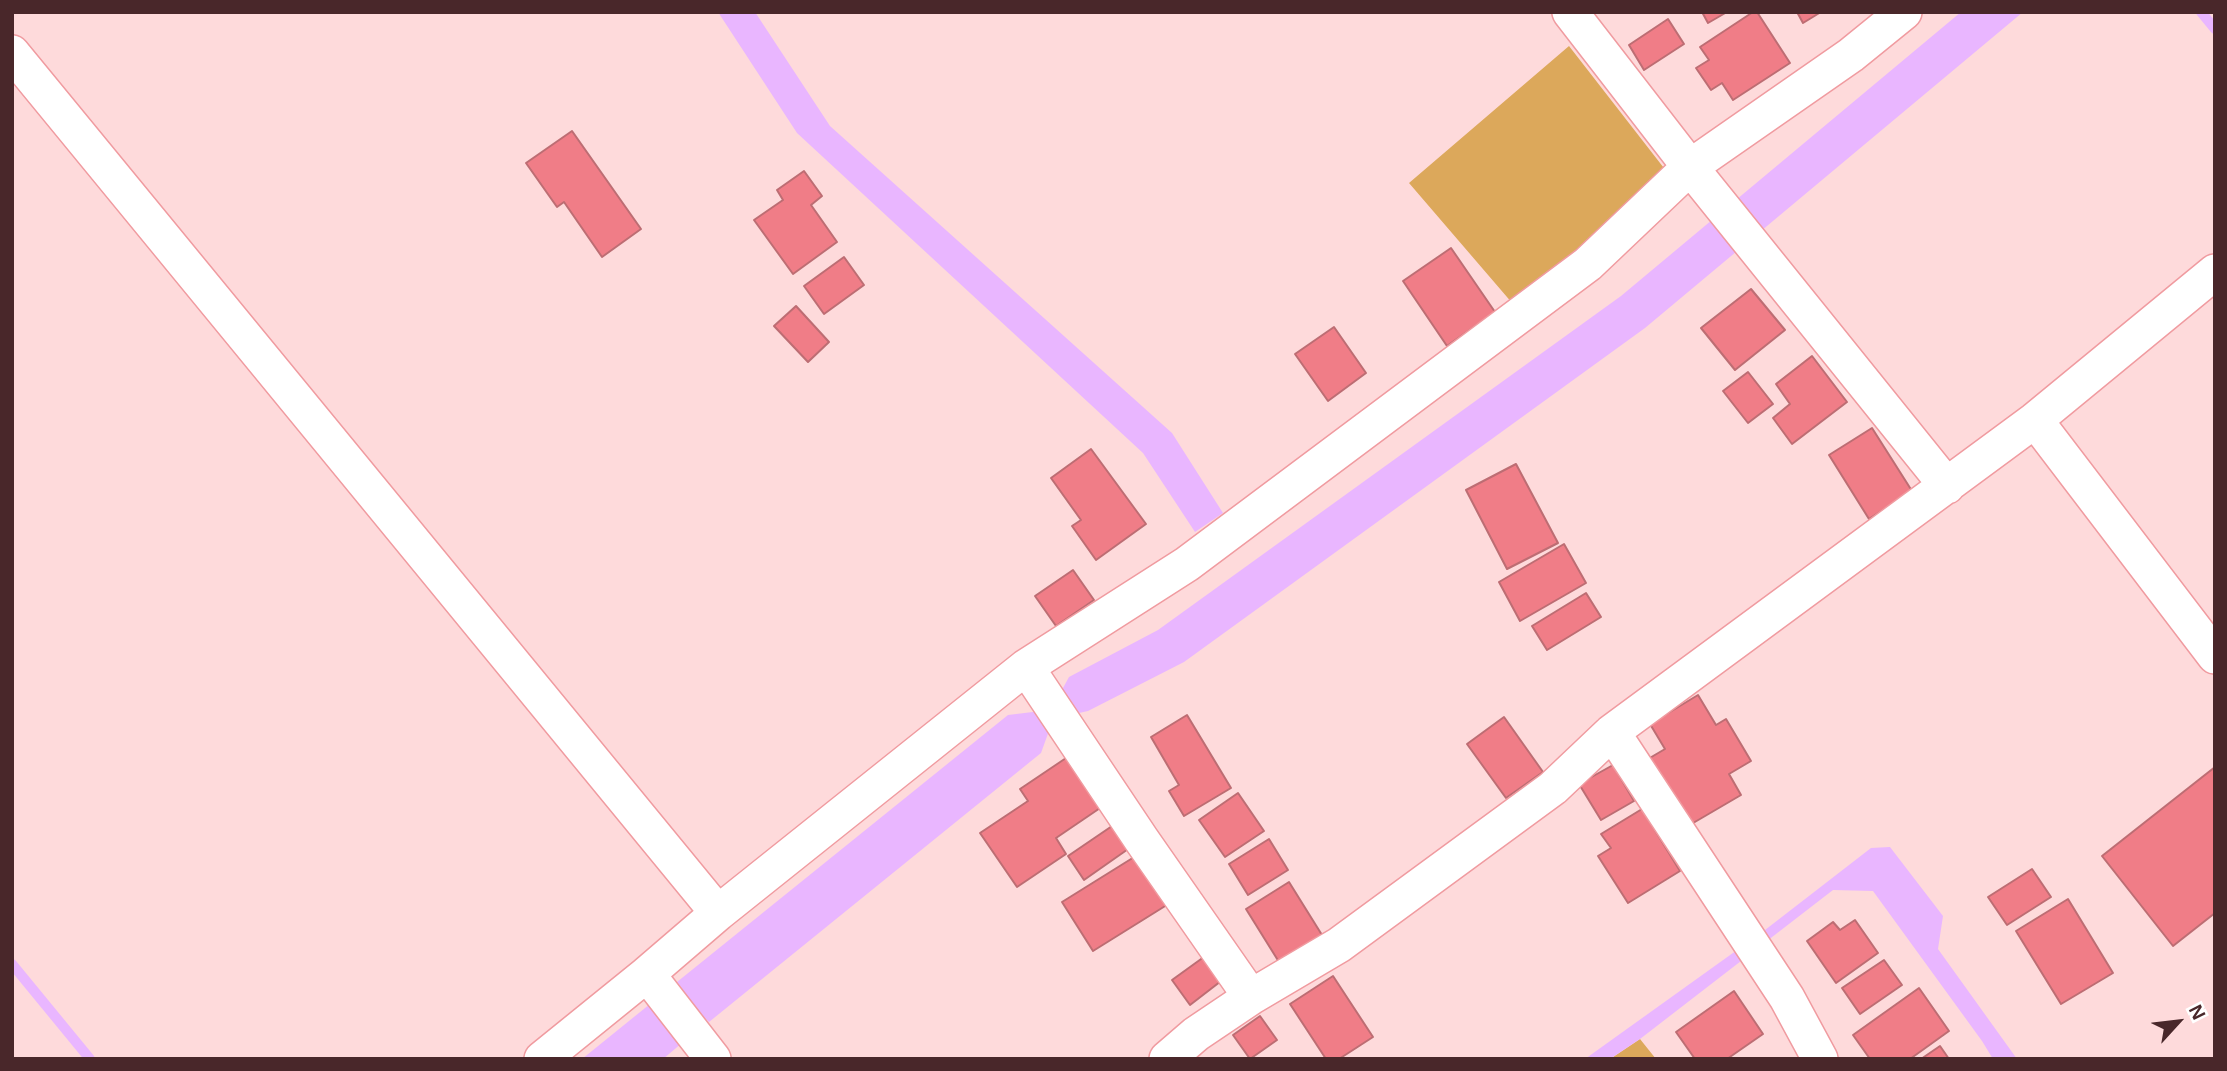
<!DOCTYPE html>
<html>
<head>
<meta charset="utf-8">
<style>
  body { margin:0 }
  #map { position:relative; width:2227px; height:1071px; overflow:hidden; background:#fedadb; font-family:Helvetica,sans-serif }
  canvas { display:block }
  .frame { position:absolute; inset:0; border:14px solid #49272a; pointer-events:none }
  .north { position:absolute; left:2143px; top:987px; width:70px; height:70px; -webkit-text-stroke:5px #fff; paint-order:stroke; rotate:63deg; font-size:19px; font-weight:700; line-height:28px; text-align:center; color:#49272a }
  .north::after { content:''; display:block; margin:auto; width:24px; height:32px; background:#49272a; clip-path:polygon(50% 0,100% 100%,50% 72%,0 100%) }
</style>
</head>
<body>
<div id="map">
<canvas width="2227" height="1071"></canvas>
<div class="frame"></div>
<div class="north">N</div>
</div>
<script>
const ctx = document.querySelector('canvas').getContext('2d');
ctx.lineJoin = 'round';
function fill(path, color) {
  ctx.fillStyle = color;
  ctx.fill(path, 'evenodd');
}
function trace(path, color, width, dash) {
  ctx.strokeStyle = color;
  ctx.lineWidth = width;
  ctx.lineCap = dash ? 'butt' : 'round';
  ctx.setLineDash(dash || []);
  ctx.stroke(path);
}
fill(new Path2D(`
  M1569,46l98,126 -154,132 -104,-121z
  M1640,1039l16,20h-46z`), '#dca85b');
fill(new Path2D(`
  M718,12h37l75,114 342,307 51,80 -28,19 -52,-79 -346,-320z
  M1961,12h62l-378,316 -461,334 -96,49 -18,4 -20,13 -9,25 -332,269 -8,-8 -25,21 6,8 -19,16h-81l68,-55 8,9 26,-22 -7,-9 331,-267 33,-4 16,-12 12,-22 89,-47 463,-334z
  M1890,847l53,69 -5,33 79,110h-24l-11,-18 -109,-150 -40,-1 -193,149 -30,20h-25l180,-129 106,-82z`), '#e9b6ff');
trace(new Path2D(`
  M2201,12l14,17
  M12,964l78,95`), '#e9b6ff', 10);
const building = new Path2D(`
  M1702,12h25l-19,11z
  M1753,12h4l33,51 -57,37 -11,-17 -11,7 -15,-22 13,-8 -9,-13z
  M1797,12h24l-18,11z
  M1668,19l16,25 -40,26 -15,-25z
  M572,131l69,98 -39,28 -38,-55 -7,5 -31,-44z
  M804,171l18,25 -11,9 26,37 -44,32 -39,-54 29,-20 -6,-10z
  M1451,248l44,64 -48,34 -44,-65z
  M844,257l20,28 -40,29 -20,-28z
  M1751,289l34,41 -50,40 -34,-42z
  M796,306l33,36 -21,20 -34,-36z
  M1334,327l32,46 -38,28 -33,-47z
  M1812,356l35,46 -55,42 -19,-26 17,-14 -14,-20z
  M1748,372l25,32 -25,19 -25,-32z
  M1872,428l40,63 -43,28 -40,-64z
  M1091,449l55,75 -50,36 -24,-34 9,-6 -30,-42z
  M1516,464l42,79 -51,26 -41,-79z
  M1564,544l22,39 -66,38 -21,-39z
  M1073,570l21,30 -38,26 -21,-30z
  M1586,593l15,24 -54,33 -15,-24z
  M1698,695l18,30 10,-6 25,42 -22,13 12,21 -53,31 -40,-67 17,-10 -15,-25z
  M1187,715l44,73 -47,28 -15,-25 10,-6 -28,-48z
  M1504,717l39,55 -37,26 -39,-54z
  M1072,754l34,50 -50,34 10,16 -49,33 -37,-54 48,-32 -8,-12z
  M1613,765l21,36 -33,19 -22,-36z
  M2215,767v146l-42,33 -71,-90z
  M1238,793l26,38 -39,26 -26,-37z
  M1642,809l38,62 -52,32 -30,-47 13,-8 -10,-14z
  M1115,824l16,23 -47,33 -16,-24z
  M1269,839l19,31 -40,25 -19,-31z
  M1139,854l31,49 -77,48 -31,-49z
  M2032,869l19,28 -44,28 -19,-28z
  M1289,882l33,53 -43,27 -33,-53z
  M2068,899l45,74 -52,31 -45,-73z
  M1855,920l23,33 -42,30 -29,-42 26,-19 7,8z
  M1208,954l17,24 -35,27 -18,-25z
  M1884,960l18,25 -42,29 -18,-26z
  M1333,976l40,61 -34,22h-13l-36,-55z
  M1919,988l30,43 -39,28h-40l-17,-24z
  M1734,991l29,43 -36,25h-32l-19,-27z
  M1260,1016l17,24 -27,19 -17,-24z
  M1940,1046l9,13h-28z`);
fill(building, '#f07d87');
trace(building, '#bd6d73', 2);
const minor = new Path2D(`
  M1570,12l120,155 257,319
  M12,53l706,860
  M2035,420l180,236
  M1026,667l115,172 110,158
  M1612,732l175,266 33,61
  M542,1059l105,-85
  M713,1059l-66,-85 71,-61 308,-246 161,-103 401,-300 102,-97 161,-112 53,-43
  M1167,1059l29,-25 55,-37 88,-52 214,-157 59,-56 423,-312 180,-148`);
trace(minor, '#f09ba0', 38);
trace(minor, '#fff', 35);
</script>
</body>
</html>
